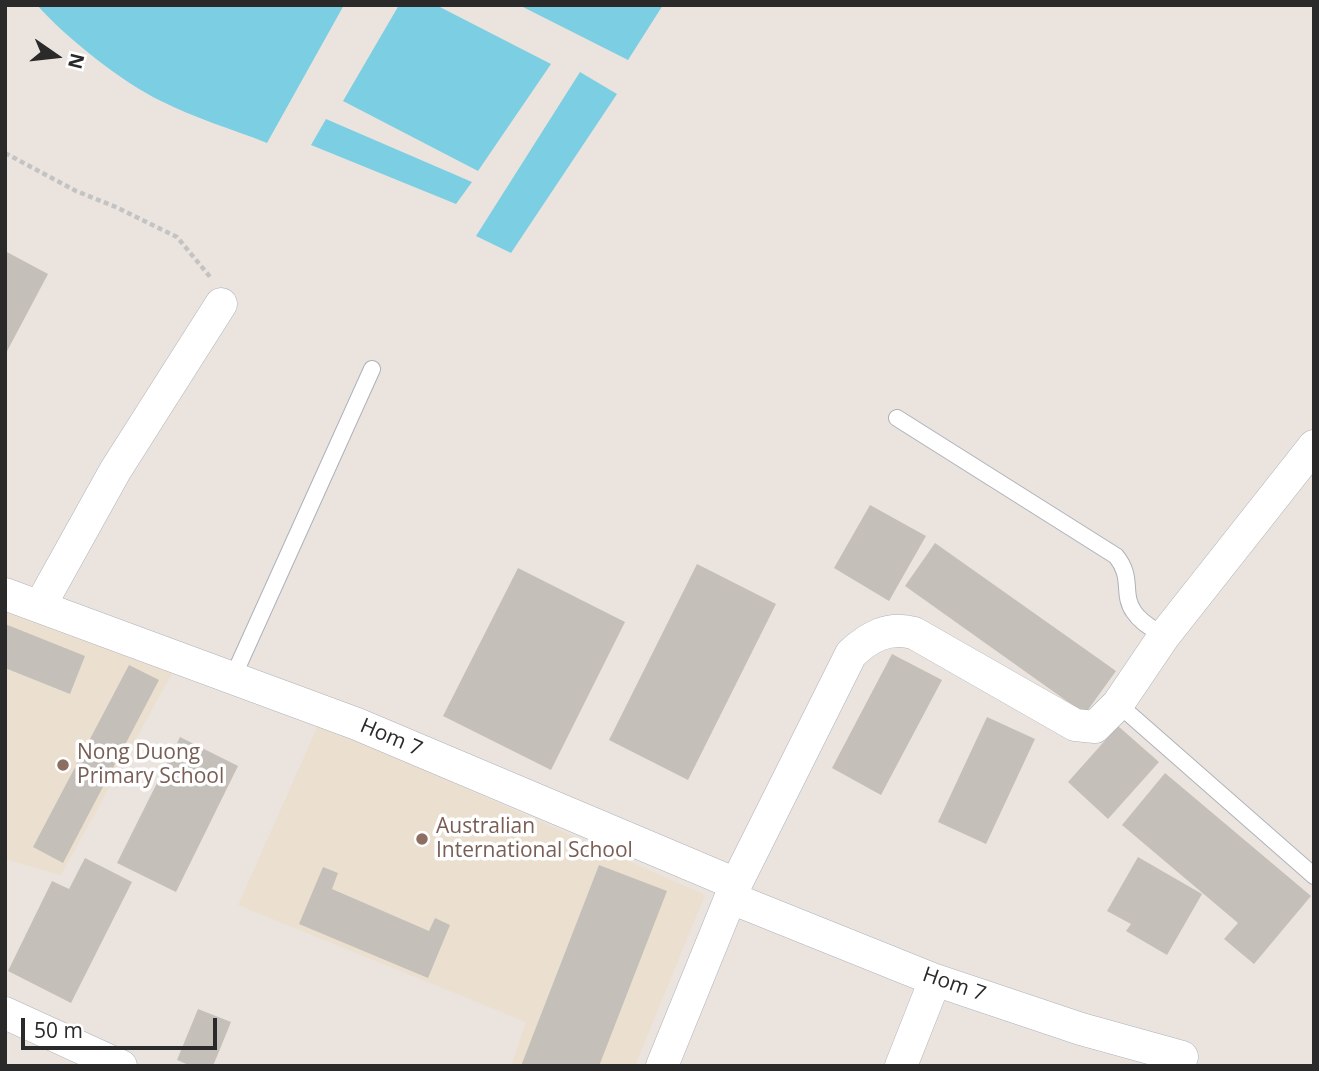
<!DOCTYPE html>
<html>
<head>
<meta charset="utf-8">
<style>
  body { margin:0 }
  #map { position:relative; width:1319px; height:1071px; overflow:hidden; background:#ebe4de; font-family:"Open Sans",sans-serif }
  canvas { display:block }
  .frame { position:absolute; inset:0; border:7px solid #2a2a2a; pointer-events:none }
  .north { position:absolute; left:21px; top:21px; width:70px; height:70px; -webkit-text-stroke:5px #fff; paint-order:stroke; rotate:104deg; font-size:19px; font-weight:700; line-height:28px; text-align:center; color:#2a2a2a }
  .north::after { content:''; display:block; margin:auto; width:24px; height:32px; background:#2a2a2a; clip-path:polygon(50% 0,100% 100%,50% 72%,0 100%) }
  .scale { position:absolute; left:21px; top:1018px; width:196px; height:32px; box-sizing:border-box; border:4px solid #2a2a2a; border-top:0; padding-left:9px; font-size:21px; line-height:24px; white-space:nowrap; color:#2a2a2a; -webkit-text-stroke:5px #fff; paint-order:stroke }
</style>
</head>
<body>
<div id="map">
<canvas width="1319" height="1071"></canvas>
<div class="frame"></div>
<div class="north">N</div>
<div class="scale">50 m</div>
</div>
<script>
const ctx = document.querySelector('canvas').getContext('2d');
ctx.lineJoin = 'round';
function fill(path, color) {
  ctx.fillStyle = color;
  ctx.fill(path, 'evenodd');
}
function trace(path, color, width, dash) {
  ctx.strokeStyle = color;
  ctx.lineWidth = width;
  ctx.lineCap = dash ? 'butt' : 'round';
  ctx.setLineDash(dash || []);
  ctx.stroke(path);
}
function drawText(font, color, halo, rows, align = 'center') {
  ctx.font = font + ' "Open Sans",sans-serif';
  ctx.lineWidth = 7;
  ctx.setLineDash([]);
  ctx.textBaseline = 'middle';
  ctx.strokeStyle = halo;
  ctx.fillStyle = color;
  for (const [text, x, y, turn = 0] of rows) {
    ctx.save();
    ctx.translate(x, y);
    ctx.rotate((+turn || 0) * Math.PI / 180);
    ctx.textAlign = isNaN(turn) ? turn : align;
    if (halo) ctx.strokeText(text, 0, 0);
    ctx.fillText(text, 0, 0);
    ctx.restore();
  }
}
fill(new Path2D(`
  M5,610l169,60 -113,205 -56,-16z
  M319,723l386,172 -70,171h-124l15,-44 -288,-117z`), '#ebe0cf');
fill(new Path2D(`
  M37,5h307l-77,138c-35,-14 -73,-25 -106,-42 -39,-19 -95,-63 -124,-96z
  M399,5h37l115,59 -73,107 -135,-70z
  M519,5h144l-35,55z
  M580,72l37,22 -106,159 -35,-17z
  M326,119l146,63 -16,22 -145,-59z`), '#7ccfe2');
fill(new Path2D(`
  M5,251l43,23 -43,81z
  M870,505l56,31 -37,65 -55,-33z
  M935,543l181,128 -31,43 -180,-128z
  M697,564l79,40 -88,176 -79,-40z
  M518,568l107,54 -74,148 -108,-54z
  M5,624l80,32 -15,38 -65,-26z
  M892,654l50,26 -61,115 -49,-27z
  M129,665l30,15 -96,183 -30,-16z
  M987,717l48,22 -49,105 -48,-22z
  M1118,726l41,36 -51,57 -40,-37z
  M180,737l58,29 -62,126 -59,-29z
  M1165,773l146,123 -57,68 -30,-25 14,-16 -116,-98z
  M1138,857l64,37 -35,61 -41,-24 5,-7 -24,-13z
  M85,858l47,24 -61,121 -63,-32 44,-90 17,8z
  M599,865l68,26 -68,175h-78z
  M323,867l15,6 -6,16 97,42 6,-13 15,7 -22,53 -129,-54z
  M198,1009l33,13 -18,44h-22l-14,-6z`), '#c4bfb9');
const lane = new Path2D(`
  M897,418l219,138c18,22 5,38 18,56 7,11 20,17 30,24
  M233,677l139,-308
  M1118,704l196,172`);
const street = new Path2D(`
  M5,594l352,130 379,160
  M40,606l75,-135 106,-167
  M731,898l204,82 146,49 101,28
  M5,1013l116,53
  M662,1066l74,-182 115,-230c18,-17 37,-28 63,-21l161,92 20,2 23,-23 46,-68 150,-190
  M901,1066l34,-86`);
trace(lane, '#aeb1ba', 18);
trace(street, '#aeb1ba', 33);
trace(new Path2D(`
  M5,153l71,38 40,16 61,30 34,41`), '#c3c3c3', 4.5, [5, 3.5]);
trace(lane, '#fff', 16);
trace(street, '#fff', 32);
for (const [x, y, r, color] of [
  [63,765,7,"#8d6e63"],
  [422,839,7,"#8d6e63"]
]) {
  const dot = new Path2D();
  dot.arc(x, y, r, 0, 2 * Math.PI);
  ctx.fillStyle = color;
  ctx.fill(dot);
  trace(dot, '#fff', 2.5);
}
drawText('21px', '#2a2a2a', '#fff', [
  ["Hom 7",391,738,23],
  ["Hom 7",954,985,19]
]);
drawText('21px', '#785e54', '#fff', [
  ["Nong Duong",77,753],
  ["Primary School",77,777],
  ["Australian",436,827],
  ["International School",436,851]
], 'left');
</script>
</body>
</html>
